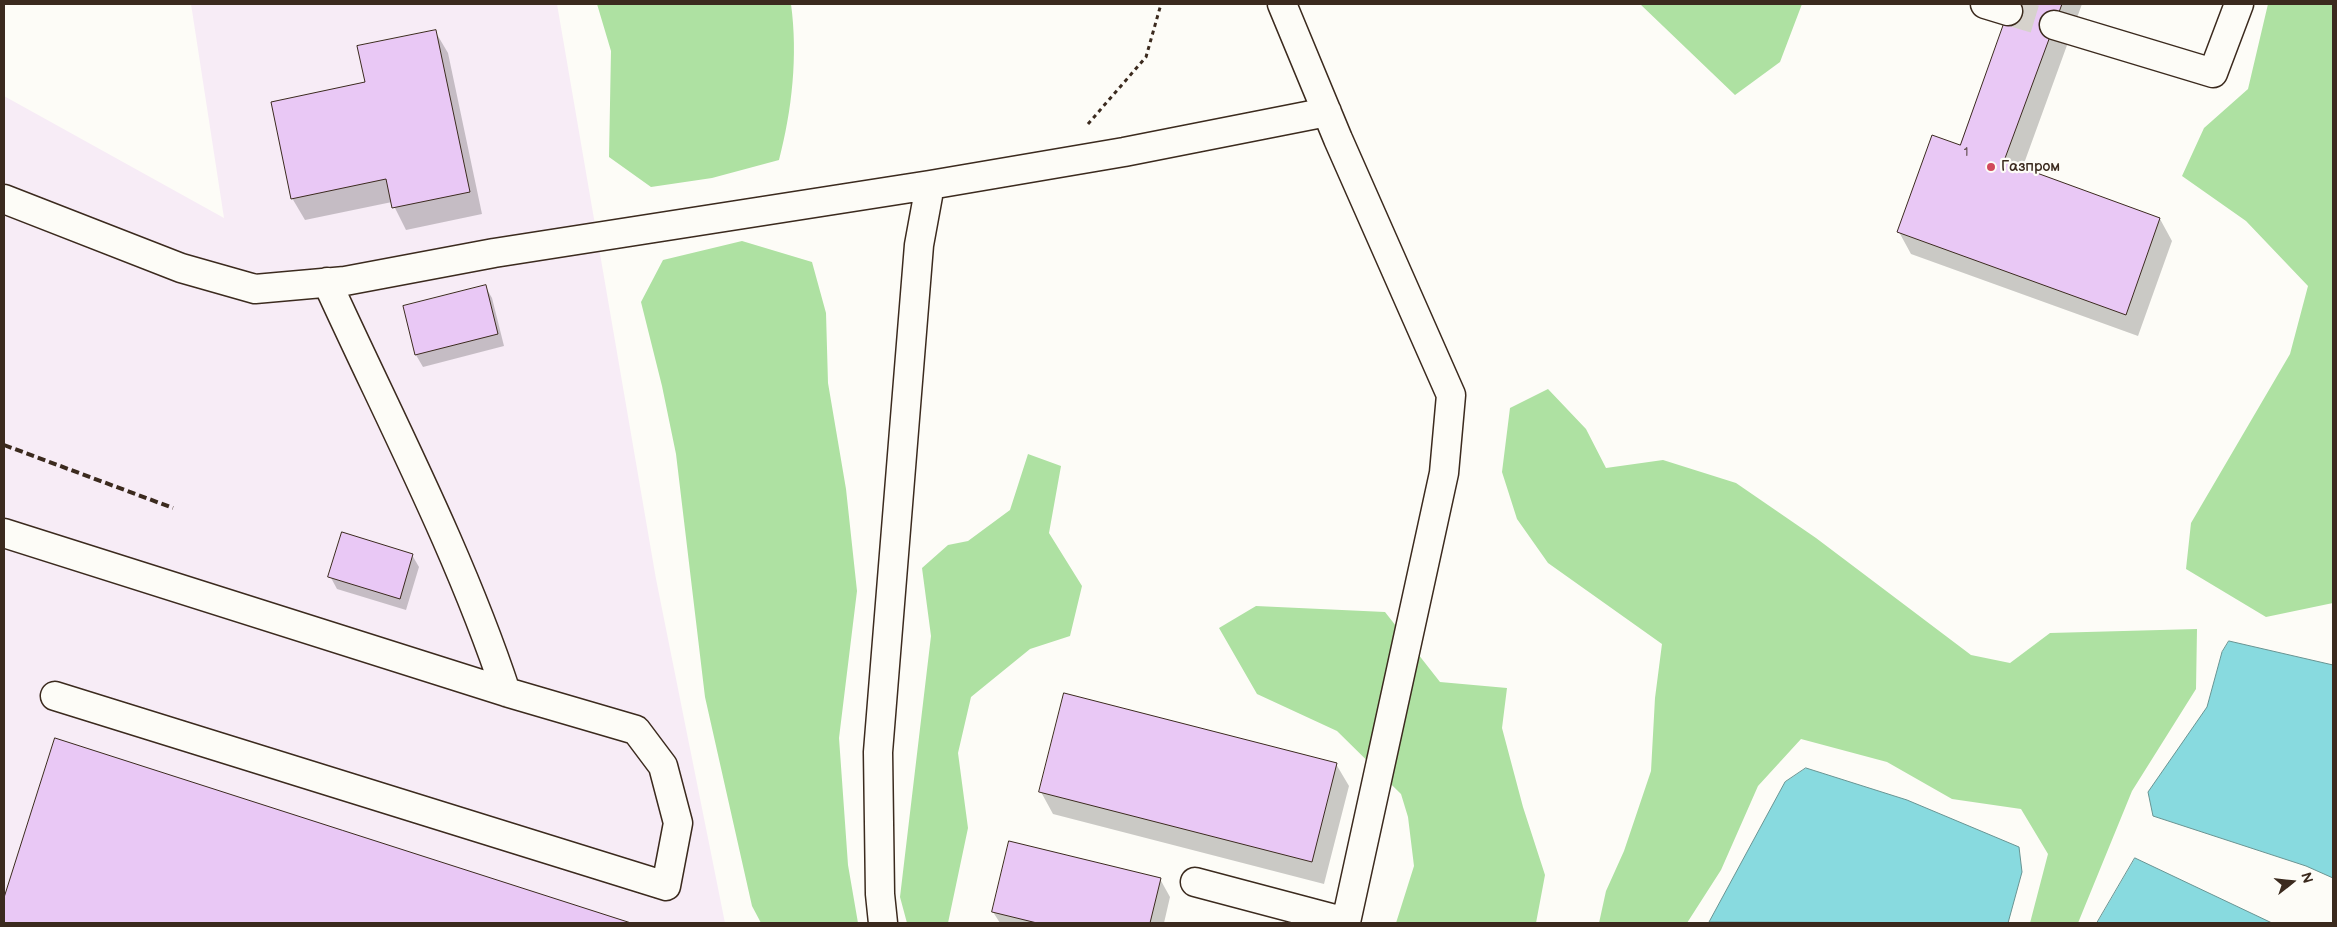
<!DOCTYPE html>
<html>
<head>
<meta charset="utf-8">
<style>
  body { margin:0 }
  #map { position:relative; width:2337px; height:927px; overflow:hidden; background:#fdfcf7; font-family:"Balsamiq Sans",sans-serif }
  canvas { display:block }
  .frame { position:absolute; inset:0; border:5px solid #3b2a1e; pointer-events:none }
  .north { position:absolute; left:2267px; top:857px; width:50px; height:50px; -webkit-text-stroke:4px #fdfcf7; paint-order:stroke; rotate:74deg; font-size:14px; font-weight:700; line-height:20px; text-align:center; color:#3b2a1e }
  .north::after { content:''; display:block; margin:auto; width:18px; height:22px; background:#3b2a1e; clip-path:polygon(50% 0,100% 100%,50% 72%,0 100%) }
</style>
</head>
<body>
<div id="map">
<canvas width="2337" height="927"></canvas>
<div class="frame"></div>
<div class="north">N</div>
</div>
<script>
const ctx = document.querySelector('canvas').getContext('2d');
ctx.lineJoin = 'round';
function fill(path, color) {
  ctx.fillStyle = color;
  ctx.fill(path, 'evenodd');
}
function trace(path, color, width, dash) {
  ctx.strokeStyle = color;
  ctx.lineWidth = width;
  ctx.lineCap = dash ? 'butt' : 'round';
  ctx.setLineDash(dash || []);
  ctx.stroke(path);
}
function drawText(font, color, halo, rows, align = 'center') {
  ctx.font = font + ' "Balsamiq Sans",sans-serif';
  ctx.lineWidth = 4.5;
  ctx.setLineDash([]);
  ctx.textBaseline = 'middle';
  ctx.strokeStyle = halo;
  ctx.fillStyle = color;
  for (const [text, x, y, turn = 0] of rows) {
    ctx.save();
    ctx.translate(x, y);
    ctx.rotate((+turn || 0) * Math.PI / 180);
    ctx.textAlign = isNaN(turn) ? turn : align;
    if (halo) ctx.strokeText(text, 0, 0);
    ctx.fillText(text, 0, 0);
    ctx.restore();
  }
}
fill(new Path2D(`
  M191,4h366l99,575 69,344h-721v-827l220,122z`), '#f7ecf6');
fill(new Path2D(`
  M597,4h194c7,52 1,106 -12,156l-67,18 -61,9 -42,-30 2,-106z
  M1640,4h162l-22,58 -45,33z
  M2268,4h65v599l-67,14 -80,-48 5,-46 99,-169 18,-68 -62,-65 -64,-45 22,-48 44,-39z
  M742,241l70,21 14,51 2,70 18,106 11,102 -18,147 9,127 10,58h-97l-9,-17 -47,-209 -29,-243 -14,-68 -21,-84 22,-42z
  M1548,389l38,40 20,39 57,-8 73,23 80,55 155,117 39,8 40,-30 147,-4 -1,60 -64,102 -54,132h-48l18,-69 -27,-45 -69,-10 -65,-37 -86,-23 -43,47 -37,84 -34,53h-88l7,-32 18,-40 27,-80 4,-73 7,-54 -114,-81 -31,-44 -15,-47 8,-64z
  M1028,454l33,12 -12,67 33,53 -12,50 -40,13 -59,48 -13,56 10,75 -20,95h-41l-7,-26 31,-261 -9,-68 26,-23 20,-4 42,-31z
  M1256,606l129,6 55,70 67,6 -5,40 21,79 22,68 -9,48h-140l18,-57 -6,-49 -7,-23 -64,-63 -80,-37 -38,-66z`), '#aee1a2');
const water = new Path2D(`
  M2229,641l104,24v213l-27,-12 -153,-50 -5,-24 59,-85 15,-55z
  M1806,768l101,32 112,47 3,25 -14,51 -299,-1 76,-140z
  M2135,858l137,65h-175z`);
fill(water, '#88dadf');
trace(water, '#699492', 1);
fill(new Path2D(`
  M2012,4h70l-60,165 138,50 12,22 -34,95 -227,-82 -12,-22 62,-85z
  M435,31l13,22 34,161 -76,16 -14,-28 -87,18 -13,-22 74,-115z
  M485,286l7,12 12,48 -81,21 -7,-12z
  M412,555l7,12 -13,43 -69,-21 -7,-13z
  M56,739l571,184h-623v-21z
  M1336,764l13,22 -25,98 -271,-70 -12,-22z
  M1160,879l10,18 -6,26h-164l-7,-11z`), '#0003');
const building = new Path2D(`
  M2011,4h51l-58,157 156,57 -34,97 -229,-83 35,-97 28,10z
  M436,30l34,162 -78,16 -6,-29 -95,20 -20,-97 94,-20 -8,-36z
  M486,285l12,49 -83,21 -12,-49z
  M342,532l71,22 -13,45 -72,-22z
  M1064,693l273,70 -25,99 -273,-70z
  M55,738l576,185h-627v-25z
  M1009,841l152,37 -11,45h-113l-45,-11z`);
fill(building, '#e9c8f5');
trace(building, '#3b2a1e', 1);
trace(new Path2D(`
  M2008,11l46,14`), '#d6d2cc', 28, [28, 14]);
const minor = new Path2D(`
  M1985,4l23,7
  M2054,25l159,48 26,-69
  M4,199l177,69 74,21 90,-8 149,-28 436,-68 194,-33 203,-40
  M327,282c62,136 132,268 179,410
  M4,533l502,159 130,38 27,36 15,57 -12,63 -611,-190
  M1195,882l151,40 98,-449 7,-78 -113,-256 -56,-135
  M883,923l-3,-29 -2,-142 41,-507 11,-60`);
trace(minor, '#3b2a1e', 31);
trace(new Path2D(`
  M1088,124l58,-67 15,-53`), '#3b2a1e', 3, [4, 4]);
trace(minor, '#fdfcf7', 28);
trace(new Path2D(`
  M4,445l169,63`), '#3b2a1e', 4, [8, 4]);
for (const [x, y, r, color] of [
  [1991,167,5,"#d1495b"]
]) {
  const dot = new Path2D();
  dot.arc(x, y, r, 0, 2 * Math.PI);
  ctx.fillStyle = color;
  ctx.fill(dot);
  trace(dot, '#fdfcf7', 2);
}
drawText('12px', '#665254', null, [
  ["1",1966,153]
]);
drawText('15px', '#3b2a1e', '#fdfcf7', [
  ["Газпром",2001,167]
], 'left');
</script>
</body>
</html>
